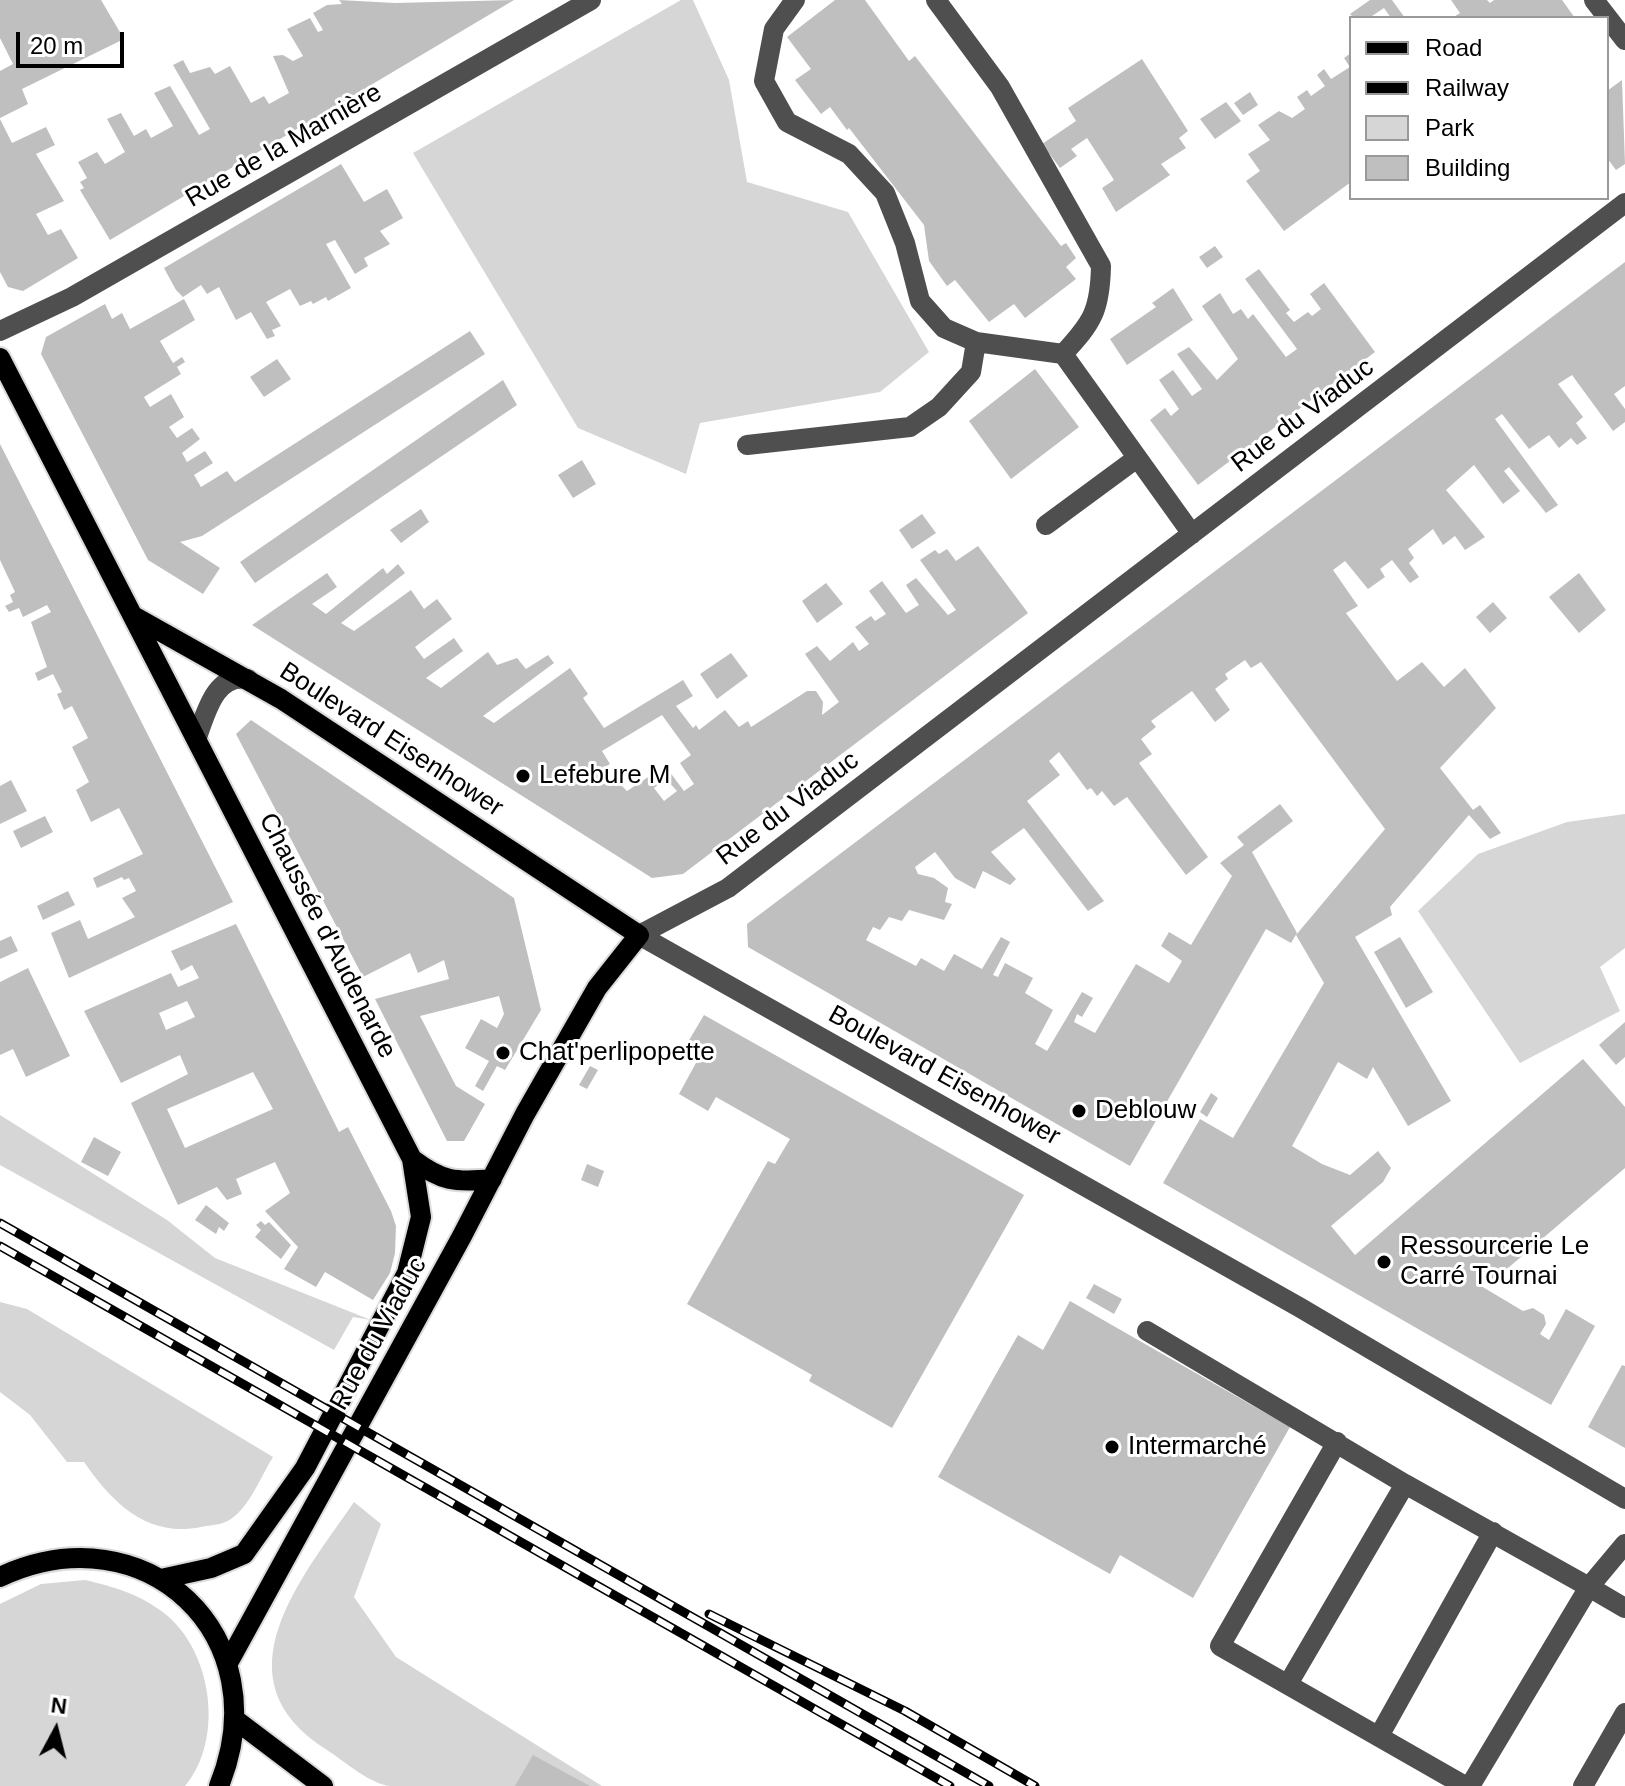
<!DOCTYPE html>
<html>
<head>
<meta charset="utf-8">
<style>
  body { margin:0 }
  #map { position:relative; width:1625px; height:1786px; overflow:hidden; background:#fff; font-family:Arial,sans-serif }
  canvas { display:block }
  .legend { position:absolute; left:1349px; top:16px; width:260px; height:184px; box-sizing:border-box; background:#fff; border:2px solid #999; margin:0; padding:10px 14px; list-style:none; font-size:24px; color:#000 }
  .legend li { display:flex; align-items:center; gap:16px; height:40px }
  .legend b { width:40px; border:2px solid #999 }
  .north { position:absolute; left:16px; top:1690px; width:80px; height:80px; -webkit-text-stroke:6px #fff; paint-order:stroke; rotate:7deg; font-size:22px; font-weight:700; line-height:32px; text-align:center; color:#000 }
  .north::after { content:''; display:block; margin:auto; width:28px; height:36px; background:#000; clip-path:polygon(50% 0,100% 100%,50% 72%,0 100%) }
  .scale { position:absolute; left:16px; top:32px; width:108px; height:36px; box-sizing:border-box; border:4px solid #000; border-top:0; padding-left:10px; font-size:24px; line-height:28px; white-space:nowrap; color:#000; -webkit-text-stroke:6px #fff; paint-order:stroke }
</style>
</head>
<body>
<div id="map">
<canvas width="1625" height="1786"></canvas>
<ul class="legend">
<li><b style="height:10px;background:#000"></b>Road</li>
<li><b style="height:10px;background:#000"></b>Railway</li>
<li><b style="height:22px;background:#d6d6d6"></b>Park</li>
<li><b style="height:22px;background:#bfbfbf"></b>Building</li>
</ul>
<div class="north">N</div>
<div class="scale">20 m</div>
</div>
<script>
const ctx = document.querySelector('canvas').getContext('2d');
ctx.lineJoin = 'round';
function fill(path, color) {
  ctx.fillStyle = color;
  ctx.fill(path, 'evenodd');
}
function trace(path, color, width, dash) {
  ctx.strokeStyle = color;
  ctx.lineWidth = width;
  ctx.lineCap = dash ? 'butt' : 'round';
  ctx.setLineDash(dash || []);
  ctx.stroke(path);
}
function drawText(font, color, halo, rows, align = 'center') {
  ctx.font = font + ' Arial,sans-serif';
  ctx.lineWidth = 6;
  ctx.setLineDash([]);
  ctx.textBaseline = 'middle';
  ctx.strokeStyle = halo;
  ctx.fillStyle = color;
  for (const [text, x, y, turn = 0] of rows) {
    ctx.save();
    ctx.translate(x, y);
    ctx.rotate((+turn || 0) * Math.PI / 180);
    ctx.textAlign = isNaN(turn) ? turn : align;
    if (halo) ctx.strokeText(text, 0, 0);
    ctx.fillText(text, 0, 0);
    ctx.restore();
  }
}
fill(new Path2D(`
  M681,0h12l36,80 18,102 101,30 81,140 -49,40 -180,31 -14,51 -108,-46 -165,-275z
  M1625,814v134l-25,19 20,44 -100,52 -102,-152 60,-57 89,-32z
  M0,1115l167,105 48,38 156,62 -18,-3 -19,33 -334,-185z
  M0,1302l27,7 246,148c-12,19 -23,49 -42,62 -8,6 -21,6 -30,8 -55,11 -89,-25 -117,-65h-17l-37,-47 -30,-23z
  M354,1502l27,22 -27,73 42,60 206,129c-68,0 -145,0 -212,0 -20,-2 -46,-25 -63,-36 -113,-71 -25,-172 27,-248z
  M85,1580c30,7 54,14 79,33 48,37 61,126 21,173h-185v-182l41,-20z`), '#d6d6d6');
fill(new Path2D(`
  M0,0h101l23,39 -102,50 6,15 -28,14v-47l13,-7 -13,-26z
  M339,0l56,3 119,-3 -404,240 -30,-50 4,-2 -4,-6 7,-4 -9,-16 19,-10 8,12 20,-12 -18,-33 14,-6 13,23 12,-7 5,9 22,-12 -19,-33 16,-7 29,49 11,-6 -37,-64 10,-5 7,13 20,-6 5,7 15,-8 21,37 13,-7 5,8 20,-11 -16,-37 10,-1 10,6 10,-5 -16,-27 23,-11 8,14 5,-2 -10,-17 14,-8 15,-1z
  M835,0h30l44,61 6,-5 146,190 5,-3 10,15 -10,9 10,12 -51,39 -11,-14 -25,18 -34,-42 -8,6 -18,-25 -5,-36 -75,-97 -2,2 -17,-23 -9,7 -26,-34 16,-11 -24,-32z
  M1370,0h22l13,18h-14l-7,-10 -15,10h-15l-4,-4z
  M1451,0h36l3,3 4,-3h68l13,18h-123l8,-5z
  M1351,53v129l-67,49 -38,-50 14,-10 -12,-17 22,-14 -12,-15 21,-14 13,7 13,-9 -8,-12 10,-7 4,6 14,-10 -8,-11 7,-6 7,10 19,-12 -6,-9z
  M1142,59l46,72 -9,7 7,10 -25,16 9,11 -54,37 -14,-24 12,-8 -27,-42 -16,11 6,7 -17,12 -18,-24 34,-23 -8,-13z
  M1622,80l3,84 -9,6 -9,-12v-67z
  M1250,92l8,13 -15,10 -9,-12z
  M1226,102l15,19 -26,18 -15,-20z
  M0,119l12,24 34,-16 9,18 -19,9 28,47 -28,13 12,21 13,-6 17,29 -55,33 -15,-4 -8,-15z
  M341,164l23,38 23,-13 16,29 -23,13 10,13 -26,14 4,8 -13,8 -20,-34 -9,4 25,44 -23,13 -2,-4 -13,7 -2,-3 -11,5 -10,-17 -24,13 15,24 -9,4 3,6 -8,3 -16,-27 -15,8 -17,-33 -12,7 -6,-9 -18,12 -7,-7 -12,-22z
  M1215,246l8,11 -16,11 -8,-11z
  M1625,262v124l-11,8 11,15v13l-12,9 -41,-56 -14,9 25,33 -7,6 11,15 -10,7 -6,-7 -12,10 -10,-13 -20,14 -27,-35 -7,5 63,86 -12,8 -37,-46 -5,4 16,20 -17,13 -29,-39 -28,25 39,47 -20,13 -10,-14 -12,9 -10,-16 -25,20 6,9 -5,5 10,14 -9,6 -18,-23 -12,9 5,8 -17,12 -23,-28 -12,9 25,36 -12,7 51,68 25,-19 22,25 21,-19 31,40 -56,60 33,42 7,-5 21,28 -11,6 -21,-24 -79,92 2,8 -37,22 96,164 -43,25 -35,-59 -6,12 -29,-17 -46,84 30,18 28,11 28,-24 13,17 -8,14 -52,44 24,29 228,-196 42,48v61l-131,112 -7,-7 -11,10 47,28 10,-3 11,7 2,9 -6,10 9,6 17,-31 29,17 -44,79 -388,-222 37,-64 33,19 91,-155 -28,-48 89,-106 -124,-167 -10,6 -6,-8 -20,14 3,5 -13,10 15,21 -15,12 -23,-31 -41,30 5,6 -15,12 11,15 -13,9 69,94 -22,18 -59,-78 -13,9 -12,-15 -5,5 -6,-8 -4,2 -28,-38 -10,9 11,14 -33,26 77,100 -16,10 -64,-83 -33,24 25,27 -6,6 -27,-14 -8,18 -20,-11 -20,-26 -20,15 3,7 16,4 14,10 -3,14 7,2 -8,16 -35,-10 -7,11 -13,-4 -9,13 -7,-3 -7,13 50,26 5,-8 23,13 10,-17 28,15 19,-32 9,5 -17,33 5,2 7,-14 28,15 -8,15 28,17 -18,34 12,7 35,-59 11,6 -11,19 -5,-3 -3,8 21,11 41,-69 33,19 13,-22 -21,-15 8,-14 22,13 41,-69 -12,-13 24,-18 -7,-8 43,-33 13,17 -41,31 45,81 -6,10 -25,-14 -136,237 -382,-219 -1,-23z
  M1259,269l31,41 -4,3 8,9 14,-10 4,4 9,-7 -11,-15 14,-11 51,69 -177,133 -48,-65 15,-12 6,8 8,-7 -20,-29 14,-10 19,26 10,-7 -25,-35 12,-7 28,33 21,-21 -36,-53 18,-13 13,21 8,-5 7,10 5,-5 33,43 11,-8 -52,-70z
  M1173,288l20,32 -66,45 -17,-26 46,-32 -4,-4z
  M184,299l11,21 -35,21 13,22 9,-6 3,5 -8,5 4,7 -37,23 6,10 21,-13 13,23 -15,10 8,11 15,-10 8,11 -18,14 5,9 18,-11 8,12 -19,12 7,12 26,-16 8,11 235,-151 15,23 -283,182 -22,6 40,26 -17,26 -55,-34 -107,-206 5,-17 59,-33 7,15 10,-6 8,16z
  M277,359l14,20 -27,18 -14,-20z
  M1035,369l44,58 -68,52 -42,-58z
  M503,380l14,25 -262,178 -15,-21z
  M0,444l233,458 -164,76 -18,-45 29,-13 8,19 47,-22 -13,-19 14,-7 -7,-13 -5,2 -2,-3 -25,11 -4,-10 50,-24 -24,-46 -28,14 -15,-32 13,-8 -17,-35 16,-9 -16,-32 -8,4 -7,-16 5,-2 -9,-18 -15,7 -3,-8 12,-6 -16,-45 20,-10 -4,-7 -24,12 -4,-9 -10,4 -4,-6 8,-4 -3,-7 5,-3 -15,-32z
  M582,460l14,24 -23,14 -15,-23z
  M421,509l8,13 -28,21 -11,-13z
  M922,514l14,19 -24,16 -13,-19z
  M978,546l50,67 -345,261 -31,4 -400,-253 75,-52 10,14 -25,17 14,10 57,-46 4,6 11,-10 7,9 -64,50 13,8 57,-41 13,19 13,-10 15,20 -37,28 9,12 30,-21 9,13 -37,27 15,10 47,-36 9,13 20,-7 9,11 22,-14 6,8 -71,53 11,7 76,-55 18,26 -5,4 21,30 79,-48 10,16 -17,10 17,22 3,-3 3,5 26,-20 14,17 9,-6 3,6 56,-36h9l7,11 -1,13 17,-13 -34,-48 12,-8 13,15 23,-19 6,9 10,-7 -14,-17 16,-11 4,5 11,-7 -17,-23 13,-10 24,32 13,-8 -13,-20 10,-7 32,37 8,-5 -36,-50 15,-10 4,4 8,-5 9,12zM662,715l29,40 -11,8 14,21 -10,7 -15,-20 -6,4 -4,-5 -32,21 -12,-12 -4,2 -8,-13 7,-4 -8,-13zM666,779l11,12 -13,10 -10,-13z
  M1579,573l27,37 -27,23 -30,-36z
  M826,583l17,21 -26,19 -15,-22z
  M1493,602l14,16 -17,15 -14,-16z
  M731,653l17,23 -31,23 -17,-25z
  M251,720l263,178 27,112 -36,60 -8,-4 -14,25 -8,-5 14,-25 -24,-13 16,-29 16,9 7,-14 -5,-18 -79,20 36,70 29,18 -21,37h-17l-72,-142 74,-20 -5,-19 -26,13 -8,-20 -47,24 -127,-243z
  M11,780l16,31 -27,13v-38z
  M45,816l8,16 -32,16 -8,-17z
  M68,891l7,14 -32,15 -6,-14z
  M236,924l103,208 9,-5 43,84 5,15 -1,27 -5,20 -17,27 -48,-28 -9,15 -32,-18 14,-22 -33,-36 25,-18 -15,-31 -39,17 6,15 -15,6 -10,-13 -39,18 -47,-102 57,-29 -8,-19 -59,28 -37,-72 87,-38 7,14 21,-9 -7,-13 -11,6 -10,-20zM187,1001l8,16 -29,13 -7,-17zM253,1072l20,37 -88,39 -18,-39z
  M11,936l7,15 -18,8v-18z
  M1400,937l33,55 -27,16 -32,-56z
  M28,968l42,88 -44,21 -13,-28 -13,6v-73z
  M704,1015l320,180 -132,233 -83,-47 3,-6 -125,-71 81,-143 7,3 15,-25 -74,-42 -8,14 -29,-17 18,-33 -15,-9z
  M1625,1022v35l-9,8 -17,-20z
  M590,1066l8,4 -11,19 -8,-4z
  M1211,1093l7,5 -11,19 -7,-5z
  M94,1137l27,15 -13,24 -27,-14z
  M587,1164l17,7 -6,16 -17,-7z
  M206,1205l23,18 -5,8 -5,-4 -3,7 -21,-14z
  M261,1221l4,4 4,-3 22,23 -10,14 -26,-22 6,-7 -5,-5z
  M1094,1284l28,15 -8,15 -28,-16z
  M1070,1301l220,126 -97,171 -73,-43 -10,19 -172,-97 80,-142 25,15z
  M1622,1365l3,1v82l-37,-21z
  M533,1755l57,31h-75z`), '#bfbfbf');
const major = new Path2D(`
  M0,358l412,801 9,58 -14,56 -102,195 -61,86 -33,14 -50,11
  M135,617l146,82 358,236 -42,53 -72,126 -63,122 -234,427
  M412,1159c29,22 43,24 80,20
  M0,1577c146,-68 280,59 219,209
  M237,1721l86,65`);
trace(major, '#dbdbdb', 24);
trace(new Path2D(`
  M795,0l-21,29 -10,52 23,41 62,32 36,39 20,50 15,58 24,27 32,14 87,12
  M936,0l64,87 101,179c-1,44 -8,56 -38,88l129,180
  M1594,0l31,40
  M0,331l72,-34 519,-297
  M747,445l163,-18 29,-20 32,-35 5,-30
  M1046,525l91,-67
  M197,737c9,-24 18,-64 51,-58
  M639,935l89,-47 897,-685
  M639,935l660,372 326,192
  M1147,1331l258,153 184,103 36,-43
  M1337,1442l-117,204 245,140
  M1288,1684l117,-200
  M1379,1736l114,-204
  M1470,1786l119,-199 36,21
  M1583,1786l42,-73`), '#4f4f4f', 20);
trace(major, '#000', 20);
const rail = new Path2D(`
  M0,1223l989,563
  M0,1246l950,540
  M709,1614l196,97 130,75`);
trace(rail, '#000', 9);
trace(rail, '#fff', 6, [18]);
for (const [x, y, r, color] of [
  [523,776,8,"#000"],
  [503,1053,8,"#000"],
  [1079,1111,8,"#000"],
  [1384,1262,8,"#000"],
  [1112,1447,8,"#000"]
]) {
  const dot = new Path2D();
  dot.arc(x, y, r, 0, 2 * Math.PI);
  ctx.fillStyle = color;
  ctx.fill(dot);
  trace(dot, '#fff', 3);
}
drawText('26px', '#000', '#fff', [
  ["Rue de la Marnière",284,146,-30],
  ["Rue du Viaduc",1303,416,-37],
  ["Boulevard Eisenhower",391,740,33],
  ["Rue du Viaduc",788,809,-37],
  ["Chaussée d'Audenarde",327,936,63],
  ["Boulevard Eisenhower",944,1076,29],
  ["Rue du Viaduc",379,1334,-61]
]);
drawText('26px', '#000', '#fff', [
  ["Lefebure M",539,776],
  ["Chat'perlipopette",519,1053],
  ["Deblouw",1095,1111],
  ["Ressourcerie Le",1400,1247],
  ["Carré Tournai",1400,1277],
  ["Intermarché",1128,1447]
], 'left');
</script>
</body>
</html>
